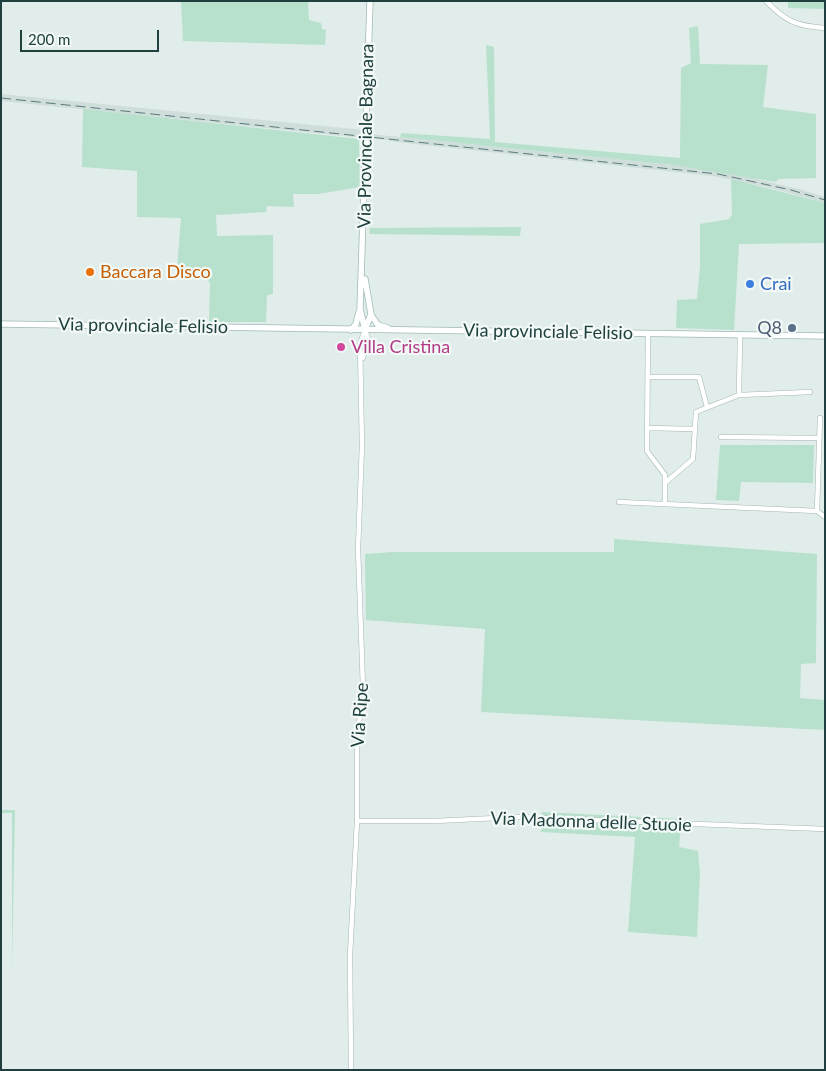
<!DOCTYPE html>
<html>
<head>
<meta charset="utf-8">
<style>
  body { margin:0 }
  #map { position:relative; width:826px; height:1071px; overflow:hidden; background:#e1edeb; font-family:Lato,sans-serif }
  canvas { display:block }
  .frame { position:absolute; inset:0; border:2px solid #1f403f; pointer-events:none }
  .scale { position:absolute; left:20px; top:30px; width:139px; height:22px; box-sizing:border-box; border:2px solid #1f403f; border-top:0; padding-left:6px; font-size:15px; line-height:18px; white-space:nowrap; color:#1f403f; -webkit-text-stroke:4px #f2f9f7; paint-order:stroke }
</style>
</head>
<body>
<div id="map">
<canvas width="826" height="1071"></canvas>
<div class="frame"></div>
<div class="scale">200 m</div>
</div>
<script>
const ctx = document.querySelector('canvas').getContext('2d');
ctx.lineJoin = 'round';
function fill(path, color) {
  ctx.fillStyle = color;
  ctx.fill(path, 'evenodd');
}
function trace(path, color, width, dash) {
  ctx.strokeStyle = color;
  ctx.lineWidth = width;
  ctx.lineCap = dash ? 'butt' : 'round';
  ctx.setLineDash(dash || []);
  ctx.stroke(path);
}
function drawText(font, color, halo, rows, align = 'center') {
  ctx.font = font + ' Lato,sans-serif';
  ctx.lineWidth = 4.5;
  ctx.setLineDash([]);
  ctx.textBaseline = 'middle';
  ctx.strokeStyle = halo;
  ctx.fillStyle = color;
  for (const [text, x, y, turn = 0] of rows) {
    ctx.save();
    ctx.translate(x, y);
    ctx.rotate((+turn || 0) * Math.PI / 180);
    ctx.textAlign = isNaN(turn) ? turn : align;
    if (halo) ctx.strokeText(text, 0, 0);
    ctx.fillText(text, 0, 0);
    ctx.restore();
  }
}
fill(new Path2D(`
  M1,94l363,36v8l-363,-37z
  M370,134l304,31 59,8 69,17 23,7v6l-54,-15 -58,-12 -317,-34 -26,-5z`), '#cfdddb');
fill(new Path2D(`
  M181,1h127l1,19 12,3 1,6 4,1 -1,15 -142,-4z
  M788,1l37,1v7l-37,-1z
  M698,26l2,38 68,1 -5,42 53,7v64l-38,1 -2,3 -102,-17 -274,-28 1,-4 89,6 -4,-94 8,2 1,95 185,16 1,-90 10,-5 -2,-35z
  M83,109l276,30 1,48 -42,7h-25l1,13 -27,-1 -1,6 -50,3 1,21 56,-1v59l-6,1 -1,27h-57l1,-38 -5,-11 -13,-5h-15l4,-50 -44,-1v-46l-55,-4z
  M731,179l94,24v40l-86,1 -5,86 -58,-2 1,-28 20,-1 3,-32v-43l29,-5 3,-4z
  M521,227l-1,9 -150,-2 -1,-6z
  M720,445h94l-1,38 -72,-1 -2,19 -23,-1z
  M614,539l203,15 -1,109 -15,1 -1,34 25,2v30l-344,-18 4,-83 -119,-9 -1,-66 28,-2h221z
  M1,810h14l-3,160v-157h-11z
  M542,812l140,7 -3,28 19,4 2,22 -3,64 -69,-5 7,-95 -94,-5z`), '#b7e1cc');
const minor = new Path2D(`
  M766,1c20,21 31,25 59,27
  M648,334l-1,117 18,24v29
  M363,358l5,-19 -3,-9
  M648,377h51l8,30
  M739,395l1,-60
  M647,428l48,1
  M721,437l98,1
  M665,483l28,-24 3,-47 43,-17 71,-3
  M619,502l198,9 8,6
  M817,511l3,-93
  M357,821h78l82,-4 308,12
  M351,1070l-1,-115 7,-134v-78l6,-56 -5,-138 4,-104 -2,-101 5,-14`);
const secondary = new Path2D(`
  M365,279l6,35 -6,16
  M371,315l7,10 10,3
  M1,324l824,12
  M351,330l5,-6 3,-12
  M365,330l-5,-21 10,-308`);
trace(minor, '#a3b6b4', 5.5);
trace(secondary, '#9ebab7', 7);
trace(minor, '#fff', 4.5);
trace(secondary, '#fff', 5.5);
trace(new Path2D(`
  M1,98l717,76 73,16 34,10`), '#5a7c7b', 1, [10, 5]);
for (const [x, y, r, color] of [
  [90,272,5,"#e8710a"],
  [750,284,5,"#3f7fe0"],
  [792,328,5,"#5c6f8a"],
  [341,347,5,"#d1479c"]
]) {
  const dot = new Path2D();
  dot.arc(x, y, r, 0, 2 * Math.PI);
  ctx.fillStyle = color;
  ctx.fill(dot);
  trace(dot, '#f2f9f7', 2);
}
drawText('18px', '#1f403f', '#f2f9f7', [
  ["Via Provinciale Bagnara",366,136,-89],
  ["Via provinciale Felisio",143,326,1],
  ["Via provinciale Felisio",548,332,1],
  ["Via Ripe",360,715,-86],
  ["Via Madonna delle Stuoie",591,822,2]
]);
drawText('18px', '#c56008', '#f2f9f7', [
  ["Baccara Disco",100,272]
], 'left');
drawText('18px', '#366cbe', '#f2f9f7', [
  ["Crai",760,284]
], 'left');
drawText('18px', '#4e5e75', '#f2f9f7', [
  ["Q8",782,328]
], 'right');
drawText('18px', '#b23c85', '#f2f9f7', [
  ["Villa Cristina",351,347]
], 'left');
</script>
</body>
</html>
